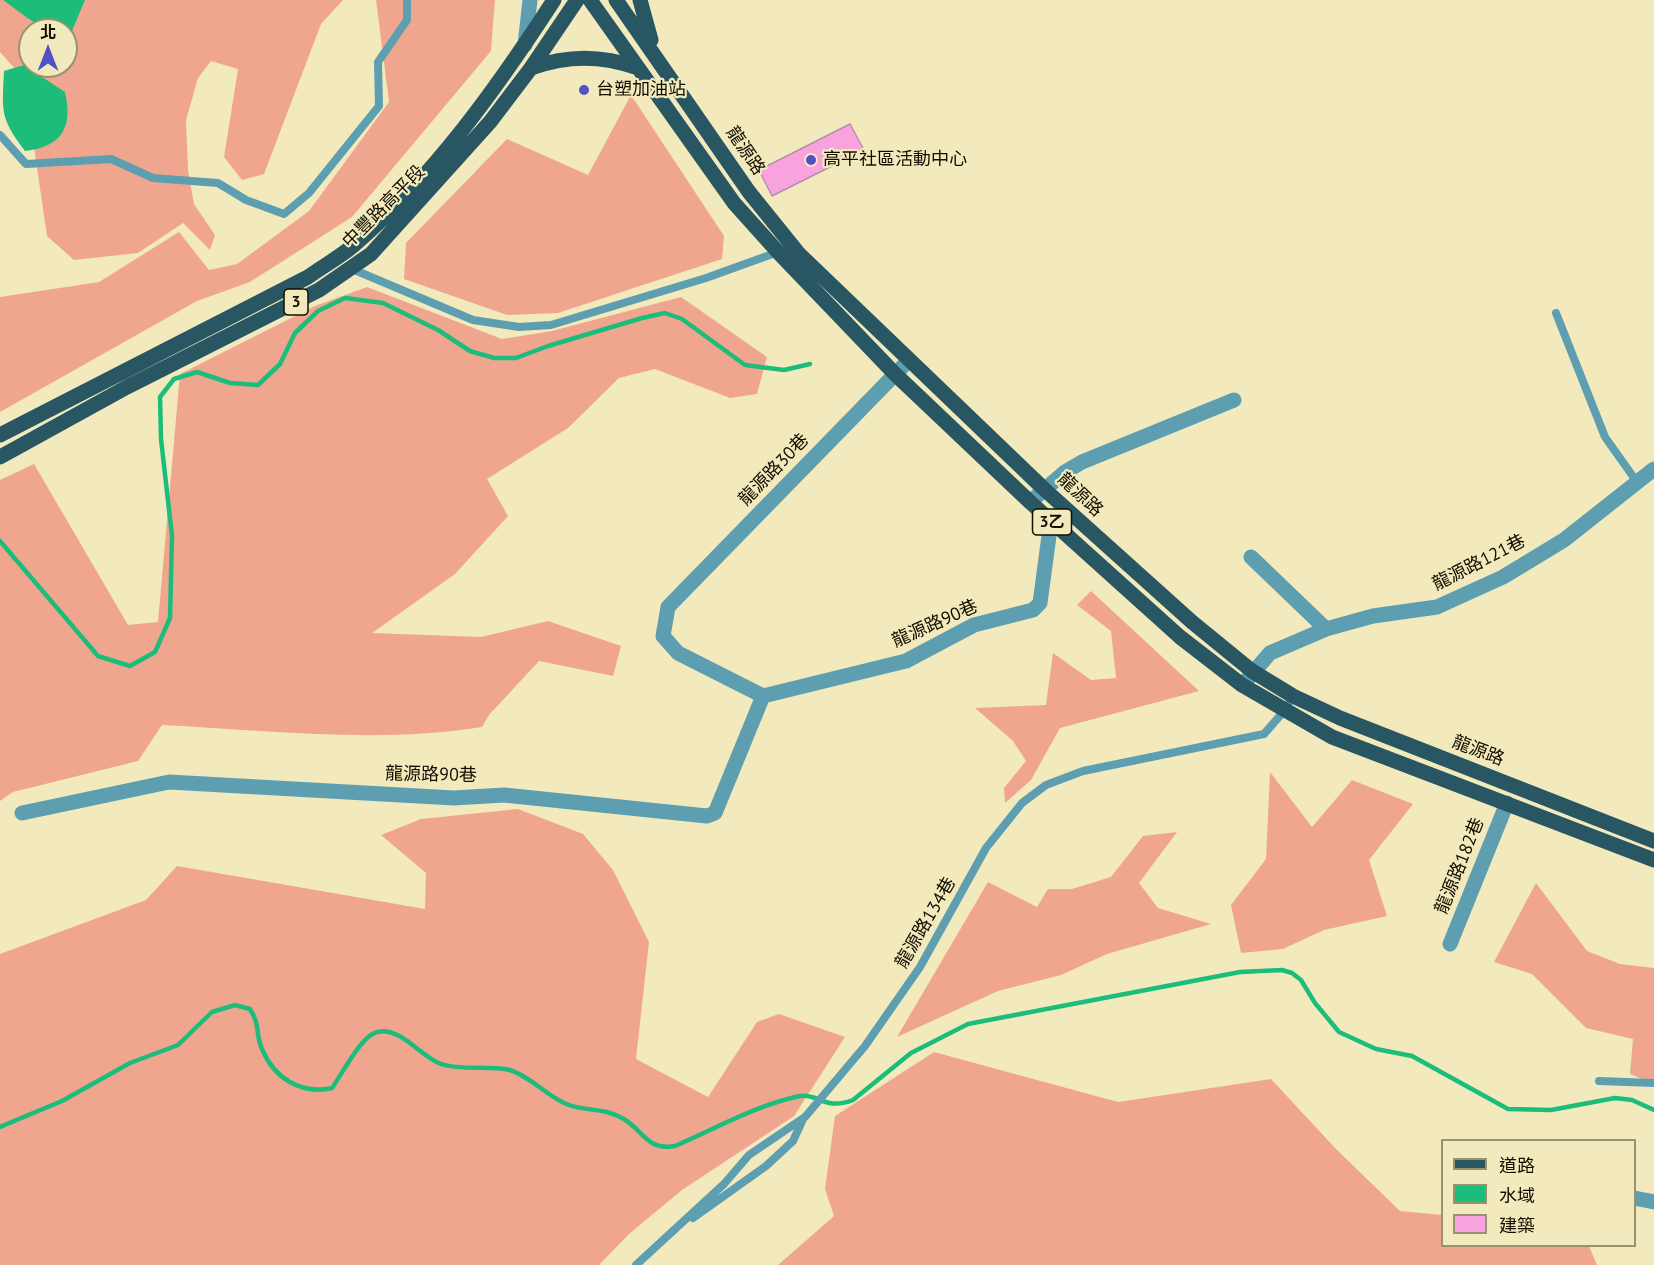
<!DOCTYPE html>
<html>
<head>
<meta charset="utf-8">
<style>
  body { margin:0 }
  #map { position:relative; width:1654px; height:1265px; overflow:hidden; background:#f2eabc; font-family:"PT Sans","Noto Sans TC",sans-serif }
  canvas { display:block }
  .legend { position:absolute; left:1441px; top:1139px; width:195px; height:108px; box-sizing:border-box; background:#f2eabc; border:2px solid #989271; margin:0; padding:8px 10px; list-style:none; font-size:18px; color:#120e01 }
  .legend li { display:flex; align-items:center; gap:12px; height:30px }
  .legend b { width:30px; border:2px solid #989271 }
  .north { position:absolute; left:18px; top:18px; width:60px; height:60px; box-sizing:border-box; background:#f2eabc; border:2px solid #989271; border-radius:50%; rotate:0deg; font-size:16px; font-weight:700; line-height:24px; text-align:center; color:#120e01 }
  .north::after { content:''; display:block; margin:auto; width:21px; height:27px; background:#5250c7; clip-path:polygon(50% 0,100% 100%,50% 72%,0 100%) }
</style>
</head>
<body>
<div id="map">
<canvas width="1654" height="1265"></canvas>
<ul class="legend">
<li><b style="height:8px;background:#285662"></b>道路</li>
<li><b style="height:16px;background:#1cbd7b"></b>水域</li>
<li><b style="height:16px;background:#f8a2de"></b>建築</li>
</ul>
<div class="north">北</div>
</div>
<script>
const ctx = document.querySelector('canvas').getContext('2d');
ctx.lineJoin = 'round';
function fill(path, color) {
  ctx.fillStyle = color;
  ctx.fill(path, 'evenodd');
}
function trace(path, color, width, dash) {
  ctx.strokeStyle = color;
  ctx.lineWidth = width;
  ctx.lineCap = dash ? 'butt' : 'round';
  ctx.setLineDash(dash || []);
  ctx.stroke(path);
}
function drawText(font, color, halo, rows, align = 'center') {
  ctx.font = font + ' "PT Sans","Noto Sans TC",sans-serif';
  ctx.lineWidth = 4.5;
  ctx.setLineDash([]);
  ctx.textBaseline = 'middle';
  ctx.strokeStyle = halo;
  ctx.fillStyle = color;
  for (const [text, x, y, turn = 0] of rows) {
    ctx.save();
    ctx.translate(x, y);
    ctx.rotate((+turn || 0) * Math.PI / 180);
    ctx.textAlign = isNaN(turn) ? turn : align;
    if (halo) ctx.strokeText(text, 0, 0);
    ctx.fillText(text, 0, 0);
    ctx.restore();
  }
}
fill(new Path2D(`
  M0,0h343l-22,24 -57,150 -22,6 -18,-23 14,-88 -27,-8 -13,17 -12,42 2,50 6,34 21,31 -5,15 -27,-27 -45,30 -64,7 -27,-24 -23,-157 -24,-27zM30,30h36v36h-36z
  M376,0h119l-4,51 -139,166 -102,65 -53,19 -197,111v-115l99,-15 80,-50 30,38 28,-6 72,-53 80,-109z
  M631,95l93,141 -2,23 -164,54 -51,2 -103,-36 2,-36 101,-104 81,36z
  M367,287l135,52 50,-8 129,-34 86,60 -10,37 -27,4 -75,-29 -36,9 -51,50 -81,51 21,37 -53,58 -83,59 109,4 67,-16 73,25 -8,30 -74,-15 -50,54 -7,12c-102,17 -217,3 -320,-2l-24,36 -125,31 -13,9v-321l34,-16 94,161 30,-3 22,-248 135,-68z
  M1091,591l108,100 -139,37 -29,52 -26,23 -1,-15 22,-27 -13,-20 -38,-33 71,-3 7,-52 38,27 25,-2 -5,-47 -34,-26z
  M1270,772l42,55 40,-47 61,24 -44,56 18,56 -63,14 -41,19 -42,4 -10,-48 35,-46z
  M518,809l65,25 30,36 36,72 -13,117 72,38 49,-75 22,-8 66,23 -51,79 -112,74 -53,44 -30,31h-599v-311l146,-54 31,-34 248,43 1,-36 -45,-38 40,-16z
  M1177,832l-38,51 19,25 53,16 -104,30 -46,21 -63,16 -101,46 91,-155 49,25 11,-18h24l39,-12 32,-41z
  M1536,883l51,68 33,13 34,4v116l-24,-10 3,-35 -47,-11 -54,-54 -38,-12z
  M934,1052l184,50 153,-23 65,70 64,62 42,4v31h147l8,19h-819l56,-49 -9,-27 10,-73z`), '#f0a68e');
fill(new Path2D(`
  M3,0h82l-13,31c-34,0 -42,-12 -69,-31z
  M24,65l41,27c8,35 -3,55 -40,59 -25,-33 -23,-39 -21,-80z`), '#1cbd7b');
trace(new Path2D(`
  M0,541l98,115 32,10 25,-14 15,-34 2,-82 -11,-97 -1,-42 14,-18 23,-7 33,11 28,2 22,-21 15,-31 23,-22 27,-13 38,5 55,27 32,21 24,7h22l32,-12 94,-28 23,-5 17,6 63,46 39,5 26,-6
  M0,1127l62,-26 68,-38 48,-18 34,-33 23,-7 15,4c11,18 5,24 12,40 12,29 39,46 70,39 10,-14 30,-53 45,-56 23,-6 44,25 64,32 21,7 47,1 69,6 22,7 37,27 59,35 17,6 36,3 53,13 22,12 24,33 53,28 40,-17 81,-41 125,-50 18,-3 25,15 53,4l58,-47 57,-29 272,-52 42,-2 10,3 9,7 14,23 24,29 37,17 36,7 96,53 43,1 64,-12 17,2 22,10`), '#1cbd7b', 4.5);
const building = new Path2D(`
  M850,124l14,26 -92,46 -13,-26z`);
fill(building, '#f8a2de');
trace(building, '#b78faa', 1.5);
trace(new Path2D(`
  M0,135l26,29 85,-5 42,19 65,5 28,17 38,14 25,-21 70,-87 -1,-44 29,-42v-20
  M352,269l121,51 46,7 32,-2 155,-47 72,-26
  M1556,313l49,124 32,45
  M1599,1081l55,2
  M693,1218l73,-52 27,-25 10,-22
  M636,1265l88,-81 25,-29 56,-38 60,-71 55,-79 66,-119 36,-45 24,-18 37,-14 181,-37 21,-24 8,-14`), '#5e9eb1', 8);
trace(new Path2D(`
  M908,361l-240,246 -5,29 15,17 85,43 143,-35 68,-36 59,-15 7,-7 11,-82
  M1030,502l35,-30 17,-10 152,-62
  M1251,557l75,72
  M1245,682l25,-29 56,-24 47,-13 64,-9 66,-30 61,-37 90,-71
  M22,813l147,-31 285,16 50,-3 203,21 8,-3 48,-117
  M1450,944l57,-141
  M1634,1198l20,4`), '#5e9eb1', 15);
trace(new Path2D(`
  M525,45l5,-45`), '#5e9eb1', 15);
trace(new Path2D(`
  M590,0l144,203 44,49 117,122 135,128 150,135 62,48 90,52 322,123
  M616,0l133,192 50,62 245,235 148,133 60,49 41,25 47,22 314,123
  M640,0l11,40
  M531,68c37,-13 70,-13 107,0
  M0,435l308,-158c15,-11 32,-20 46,-32 80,-69 143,-157 200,-245
  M0,457l127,-70 192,-97 52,-36 119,-132 41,-54 46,-68`), '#285662', 15);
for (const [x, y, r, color] of [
  [584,90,6,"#5250c7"],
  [811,160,6,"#5250c7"]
]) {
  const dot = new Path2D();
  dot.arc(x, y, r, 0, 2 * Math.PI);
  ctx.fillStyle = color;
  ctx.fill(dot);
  trace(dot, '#f2eabc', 2);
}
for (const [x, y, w] of [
  [296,302,24],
  [1052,522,39]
]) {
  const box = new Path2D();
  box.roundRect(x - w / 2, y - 13, w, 26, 4.5);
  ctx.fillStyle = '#f2eabc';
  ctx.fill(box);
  trace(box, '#120e01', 1.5);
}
drawText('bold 16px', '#120e01', null, [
  ["3",296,302],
  ["3乙",1052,522]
]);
drawText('18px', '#120e01', '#f2eabc', [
  ["台塑加油站",596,90],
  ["高平社區活動中心",823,160]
], 'left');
drawText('18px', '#120e01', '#f2eabc', [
  ["龍源路",745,151,56],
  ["中豐路高平段",384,207,-45],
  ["龍源路30巷",774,470,-46],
  ["龍源路",1080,495,43],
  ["龍源路121巷",1479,563,-27],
  ["龍源路90巷",935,624,-24],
  ["龍源路",1478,751,21],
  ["龍源路90巷",431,775,1],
  ["龍源路182巷",1460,866,-68],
  ["龍源路134巷",926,923,-60]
]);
</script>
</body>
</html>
